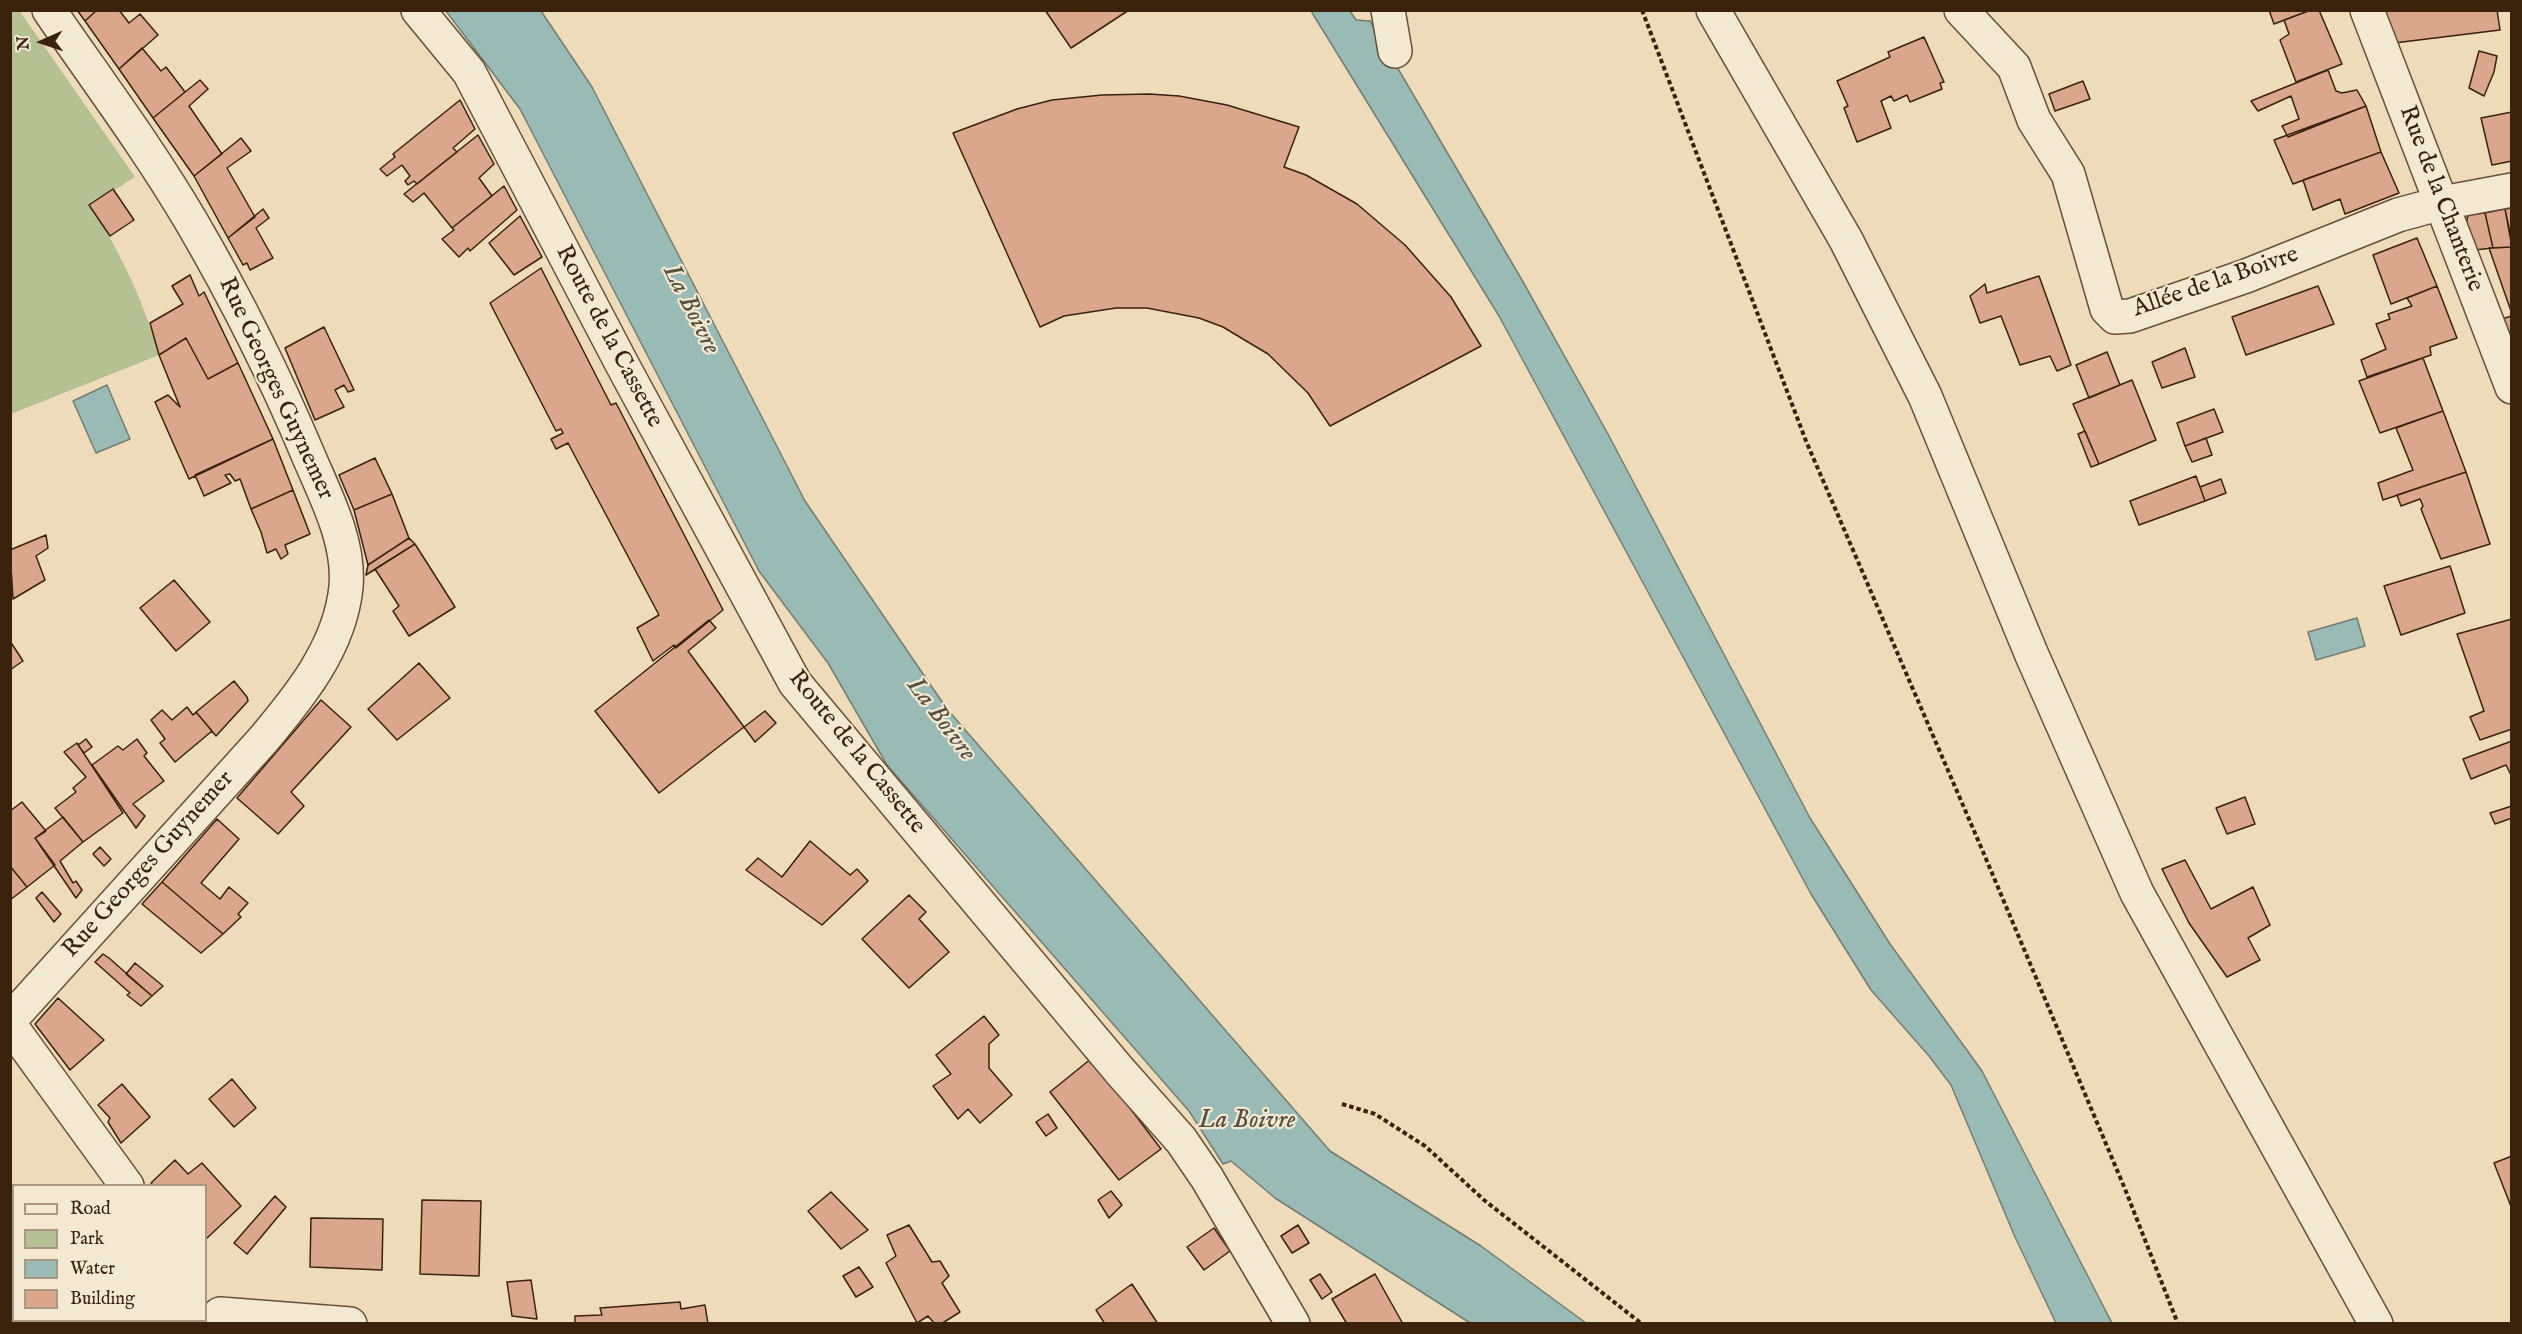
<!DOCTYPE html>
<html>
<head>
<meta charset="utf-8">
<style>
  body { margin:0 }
  #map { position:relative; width:2522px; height:1334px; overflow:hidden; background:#eddbba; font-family:"IM FELL English",serif }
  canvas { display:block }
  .frame { position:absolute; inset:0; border:12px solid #3a220d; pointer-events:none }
  .legend { position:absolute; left:12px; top:1184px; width:195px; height:138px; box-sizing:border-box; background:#f3e8d2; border:2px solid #a99983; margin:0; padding:8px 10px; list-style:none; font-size:18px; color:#3a220d }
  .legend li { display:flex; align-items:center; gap:12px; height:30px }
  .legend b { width:30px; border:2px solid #a99983 }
  .north { position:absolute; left:12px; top:12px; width:60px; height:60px; -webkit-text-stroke:4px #f3e8d2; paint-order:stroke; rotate:267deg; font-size:16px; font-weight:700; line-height:24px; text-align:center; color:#3a220d }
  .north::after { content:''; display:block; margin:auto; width:21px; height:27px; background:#3a220d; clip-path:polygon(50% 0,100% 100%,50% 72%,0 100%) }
</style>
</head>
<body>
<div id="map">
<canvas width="2522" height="1334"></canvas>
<div class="frame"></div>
<ul class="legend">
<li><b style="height:8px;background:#f3e8d2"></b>Road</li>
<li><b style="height:16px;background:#b5c192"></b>Park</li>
<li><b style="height:16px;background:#9abab6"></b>Water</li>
<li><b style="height:16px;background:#dba78c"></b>Building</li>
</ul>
<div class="north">N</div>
</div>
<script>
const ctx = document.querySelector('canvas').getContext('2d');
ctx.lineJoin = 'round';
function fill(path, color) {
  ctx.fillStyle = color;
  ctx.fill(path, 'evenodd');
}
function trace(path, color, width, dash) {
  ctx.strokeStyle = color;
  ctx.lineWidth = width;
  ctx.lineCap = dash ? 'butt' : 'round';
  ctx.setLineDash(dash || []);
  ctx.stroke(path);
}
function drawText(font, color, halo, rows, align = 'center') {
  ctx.font = font + ' "IM FELL English",serif';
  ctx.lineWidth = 4.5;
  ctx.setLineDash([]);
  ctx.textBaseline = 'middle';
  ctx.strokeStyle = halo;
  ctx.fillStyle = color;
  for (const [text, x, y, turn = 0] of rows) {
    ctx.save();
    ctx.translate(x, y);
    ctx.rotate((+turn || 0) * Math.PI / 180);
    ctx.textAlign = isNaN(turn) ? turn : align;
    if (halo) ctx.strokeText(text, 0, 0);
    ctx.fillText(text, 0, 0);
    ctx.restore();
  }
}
fill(new Path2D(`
  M19,10l116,167 -45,28c30,46 54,97 69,150l-148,59 -1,-403z`), '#b5c192');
const water = new Path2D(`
  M446,11h95l51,76 213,414 142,208 383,442 151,95 105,77h-116l-195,-125 -44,-37 -8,3 -34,-53 -302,-346 -59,-102 -69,-92 -239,-462z
  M1311,11h39l6,9 14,1 152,259 86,154 202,384 80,126 92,127 130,252h-56l-41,-86 -64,-152 -22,-29 -58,-66 -60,-96 -312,-578z
  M107,385l23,54 -34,14 -23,-52z
  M2357,618l8,28 -49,14 -8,-28z`);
fill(water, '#9abab6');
trace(water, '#747d72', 1.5);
const building = new Path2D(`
  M77,10h20l-12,11z
  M97,10h22l10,13 11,-9 18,21 -39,34 -34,-48z
  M1045,10h84l-58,38z
  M2269,10h42l-37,14z
  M2311,10h8l23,54 -46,18 -16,-42 9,-6 -5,-14z
  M2382,10h115l3,20 -106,13z
  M1924,37l20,45 -4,1 2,6 -32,13 -3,-7 -13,6 -3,-5 -10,5 10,27 -34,14 -13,-34 4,-2 -11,-25 53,-24 -2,-5z
  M142,48l19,23 5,-4 19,25 -32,26 -34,-49z
  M2479,51l18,5 -3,16 -10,24 -15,-8z
  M2328,70l8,21 6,2 15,-3 9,16 -78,31 -6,-11 17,-7 -8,-23 -33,15 -7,-10z
  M200,80l8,9 -19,17 33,48 -28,22 -41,-58z
  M2083,81l7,18 -35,12 -6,-17z
  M1149,94l30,2 48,9 72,22 -15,40 22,8 51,29 48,41 46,52 30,49 -151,80 -22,-33 -40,-39 -45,-27 -24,-9 -52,-10h-31l-52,8 -24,11 -87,-194 64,-24 35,-9 50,-5z
  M460,100l15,29 -22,19 4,4 -40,32 -3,-3 -6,4 -3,-4 5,-5 -8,-11 -15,11 -7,-7 15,-12 -2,-3z
  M2366,106l15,46 -88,32 -19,-44z
  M2512,112v49l-20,4 -11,-47z
  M478,135l16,29 -15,14 13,18 -40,32 -28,-35 -11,9 -9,-8z
  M241,138l10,13 -24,17 28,49 -27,21 -34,-62z
  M2381,152l18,41 -54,21 -5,-15 -27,11 -10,-30z
  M504,186l13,24 -47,41 -2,-3 -9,9 -17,-18 12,-9 -2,-2z
  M113,189l21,31 -24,16 -21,-31z
  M2512,208v34l-7,-33z
  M263,209l6,9 -13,10 17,30 -23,12 -3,-7 -4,2 -15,-27z
  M2505,209l7,38 -19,1 -8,-35z
  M2485,213l8,35 -19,2 -9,-21 3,-14z
  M520,216l22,41 -28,18 -25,-32z
  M2417,238l20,48 -46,18 -18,-49z
  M2512,247v67l-23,-66z
  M541,268l70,137 5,-2 107,207 -47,38 -2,-3 -21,16 -16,-33 22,-13 -91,-172 -12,6 -5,-10 12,-6 -2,-4 -5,2 -66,-128z
  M190,275l9,21 5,-4 34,71 -30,16 -22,-41 -27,17 -9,-32 33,-19 -11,-18z
  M2039,276l32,89 -14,6 -7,-15 -30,9 -19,-49 -21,7 -10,-27 15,-12 2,9z
  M2318,286l16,38 -88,31 -14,-38z
  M2437,286l20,52 -27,9 1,8 -64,22 -6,-17 25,-11 -10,-25 14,-5 -2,-5 24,-8 -5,-8z
  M2512,316v32l-11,-29z
  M324,327l30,63 -6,2 -4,-7 -9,5 9,17 -29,13 -30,-72z
  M186,338l22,41 30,-16 35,76 -84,40 -34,-77 13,-7 12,12 -21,-52z
  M2185,348l10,29 -33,11 -10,-26z
  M2107,352l13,33 -31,13 -13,-33z
  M2423,358l20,53 -63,22 -21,-52z
  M2132,380l24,60 -57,24 -26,-60z
  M2214,409l9,23 -38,14 -8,-23z
  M2443,411l23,61 -83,28 -5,-17 35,-13 -17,-42z
  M2085,431l14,33 -8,3 -13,-33z
  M2206,438l6,17 -20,7 -7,-16z
  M273,439l20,51 -42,19 -11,-30 -5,2 -5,-7 -5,1 6,8 -27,13 -9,-21z
  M375,458l17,36 -38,16 -15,-35z
  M2466,472l24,72 -49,15 -20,-50 2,-3 -3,-7 -19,7 -4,-11z
  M2196,476l9,25 -66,24 -9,-24z
  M2221,479l5,14 -21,8 -5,-14z
  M293,490l17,44 -25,11 3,9 -7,5 -5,-10 -9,4 -6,-21 -10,-23z
  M392,494l17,44 -41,27 -14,-55z
  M46,535l2,13 -12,8 9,24 -32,19 -3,-49z
  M409,538l6,6 -49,31 2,-10z
  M415,544l40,63 -46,29 -16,-25 6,-5 -24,-37z
  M2450,566l15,47 -64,22 -17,-49z
  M174,580l36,42 -34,29 -36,-43z
  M2512,619v110l-32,11 -10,-23 14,-6 -27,-77z
  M709,620l7,8 -28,23 56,76 -85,66 -64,-82z
  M10,641l13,20 -13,9z
  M419,663l31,35 -53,42 -29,-31z
  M234,681l13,16 1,4 -32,35 -20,-24z
  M321,700l30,27 -60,65 13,14 -26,28 -41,-36z
  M187,707l6,8 3,-3 16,19 -37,31 -15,-19 5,-4 -14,-19 11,-10 10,10z
  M765,711l11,12 -21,19 -11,-15z
  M86,739l6,8 -8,6 -6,-8z
  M137,739l10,14 -3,3 20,25 -31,23 12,12 -9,12 -44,-63 26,-19 5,4z
  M2512,741v36l-6,-12 -35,14 -8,-20z
  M77,743l46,70 -40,29 -28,-34 21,-16 -3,-4 13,-11 -22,-25z
  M2245,797l10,27 -28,10 -11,-26z
  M22,802l24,29 -11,7 20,27 -28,22 -17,-21v-55z
  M2512,806v12l-17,6 -5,-11z
  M63,817l20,25 -23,19 13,22 3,-2 6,9 -6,8 -41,-60z
  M217,819l22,20 -38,44 19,16 9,-12 19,16 -10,11 3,3 -18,17 -61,-52z
  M810,841l40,34 7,-6 11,12 -46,44 -76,-55 12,-12 24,19z
  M100,847l11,12 -7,7 -11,-12z
  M2185,860l26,49 42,-22 17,38 -22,13 12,22 -33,17 -38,-54 -27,-54z
  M10,866l17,21 -17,13z
  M162,882l61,52 -22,19 -59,-49z
  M42,892l19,22 -7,8 -18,-24z
  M909,895l17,17 -7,7 30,33 -40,36 -47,-49z
  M103,954l6,4 43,38 -11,10 -14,-11 3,-2 -35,-31z
  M135,963l28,23 -11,10 -26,-22z
  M58,998l46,42 -34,30 -35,-46z
  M984,1016l15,19 -10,9v24l23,27 -32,28 -12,-14 -10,10 -25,-33 18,-12 -15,-19z
  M1092,1058l69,91 -42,31 -69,-88z
  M232,1079l24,29 -22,19 -25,-28z
  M122,1084l28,33 -29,26 -13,-21 2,-4 -12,-13z
  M1048,1114l9,14 -11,8 -10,-14z
  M2512,1156v53l-18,-46z
  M175,1160l13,14 14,-11 39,43 -35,33v-53h-52l-3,-3z
  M1111,1191l11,14 -13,13 -11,-18z
  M831,1192l37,38 -27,19 -33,-38z
  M275,1196l11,11 -39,47 -13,-11z
  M422,1200l59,1 -2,75 -59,-2z
  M311,1218l72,1 -1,51 -72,-3z
  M909,1225l23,37 8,-1 9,15 -7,7 18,29 -19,12h-6l-7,-8 -11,7 -31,-60 10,-7 -9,-21z
  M1298,1225l11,18 -17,10 -11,-17z
  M1214,1228l16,23 -26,19 -17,-23z
  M859,1267l14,20 -17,10 -13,-21z
  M1320,1274l12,18 -10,7 -12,-19z
  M1375,1274l28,50h-56l-15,-25z
  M531,1280l6,39 -25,-3 -5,-34z
  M1132,1284l26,40h-53l-9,-14z
  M680,1302l1,7 24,-4 3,19h-133v-8l27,-1 -2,-7z`);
fill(building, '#dba78c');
trace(building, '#3a220d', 1.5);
const minor = new Path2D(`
  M1388,10l7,41
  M1713,10l133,230 79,156 106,257 106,240 239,431
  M1961,10l53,57 20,53 34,54 39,135 8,8 15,-1 116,-40 152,-61 44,-12 70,-13
  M2367,10l145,377
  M10,1025l117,161
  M220,1314l130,10`);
const tertiary = new Path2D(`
  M418,10l51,62 154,294 172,317 324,387 62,70 26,38 86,146
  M10,1020l253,-280c37,-44 77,-93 83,-153 4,-45 -20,-90 -37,-130 -34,-81 -73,-159 -118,-236 -43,-73 -94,-141 -142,-211`);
trace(minor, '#675038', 36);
trace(tertiary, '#675038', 36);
trace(new Path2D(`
  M1642,10l164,431 175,406 144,342 53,135
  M1342,1104l33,10 50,32 59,54 158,124`), '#3a220d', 4, [4.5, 3]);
trace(minor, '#f3e8d2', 33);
trace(tertiary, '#f3e8d2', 33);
drawText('24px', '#3a220d', '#f3e8d2', [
  ["Rue de la Chanterie",2440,199,69],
  ["Allée de la Boivre",2216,283,-19],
  ["Route de la Cassette",608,337,62],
  ["Rue Georges Guynemer",275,389,65],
  ["Route de la Cassette",856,753,51],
  ["Rue Georges Guynemer",149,865,-48]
]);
drawText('italic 26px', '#575040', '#f3e8d2', [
  ["La Boivre",690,310,63],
  ["La Boivre",940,720,53],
  ["La Boivre",1247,1122]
]);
</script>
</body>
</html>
